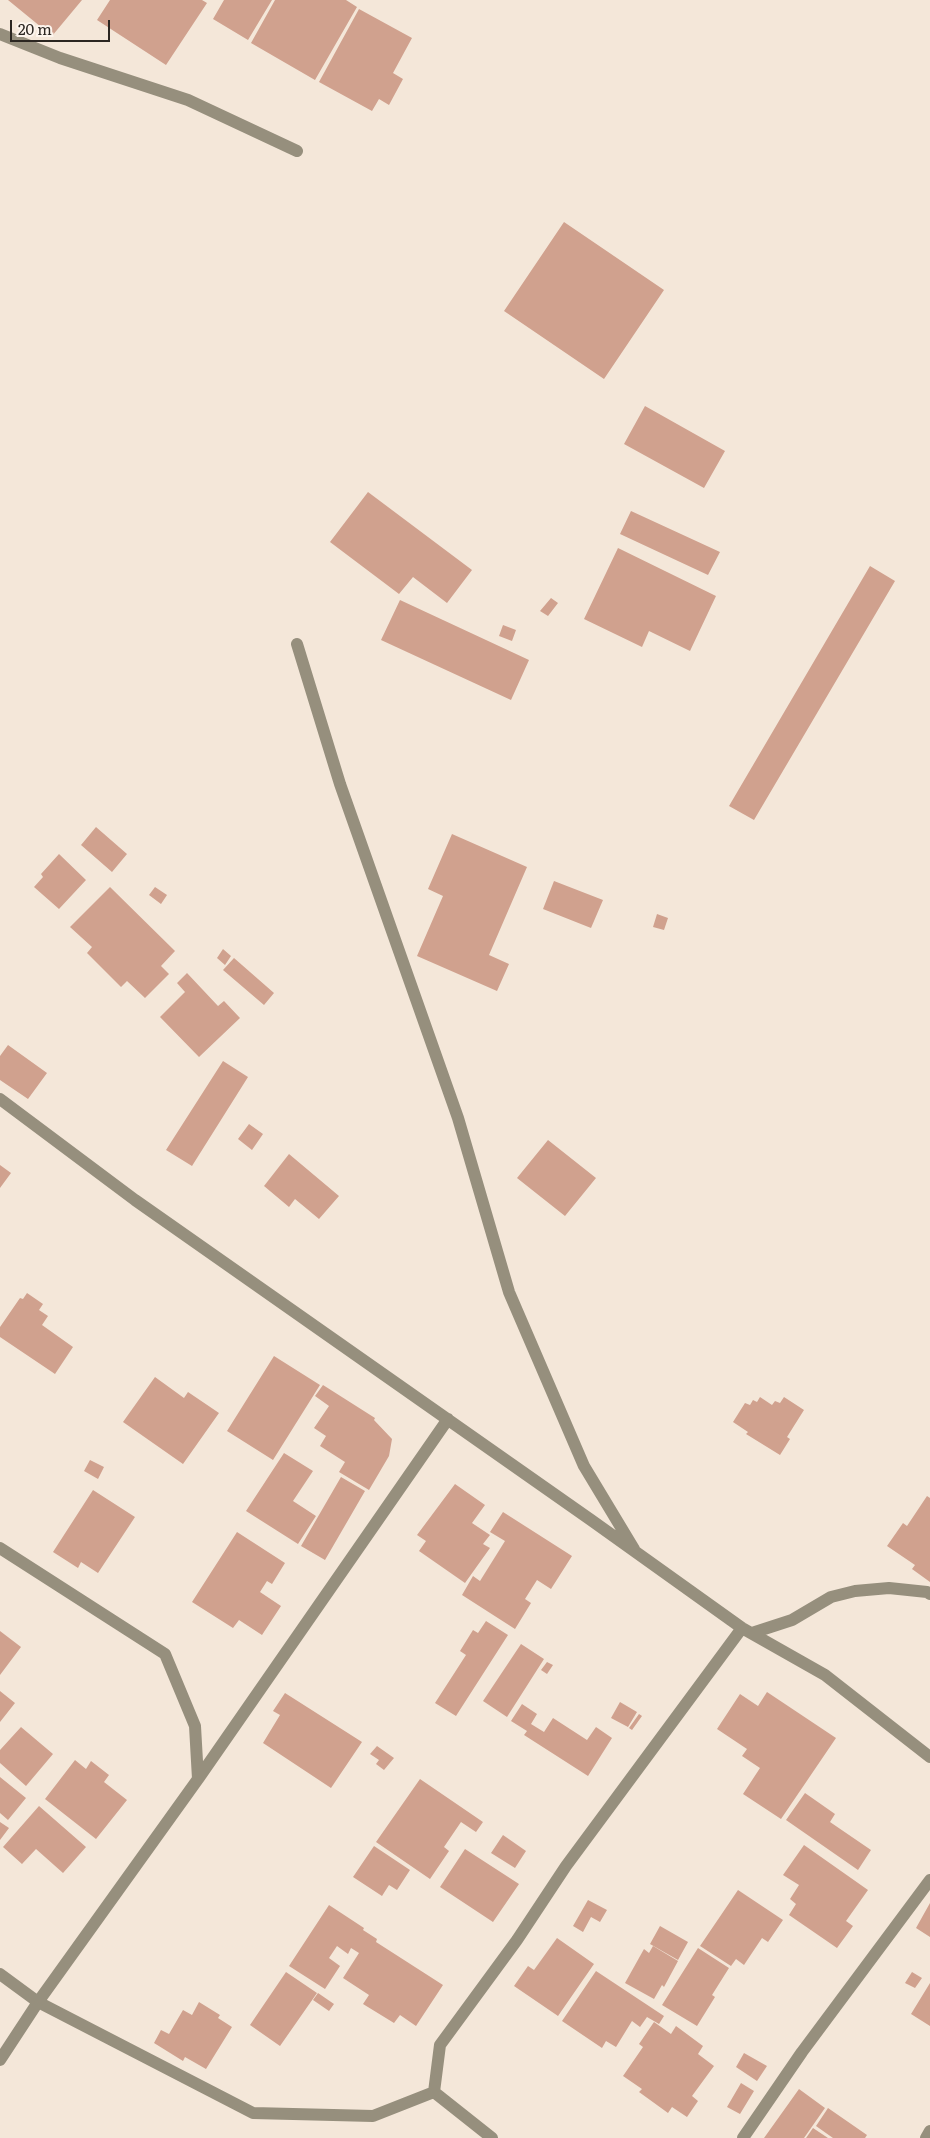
<!DOCTYPE html>
<html>
<head>
<meta charset="utf-8">
<style>
  body { margin:0 }
  #map { position:relative; width:930px; height:2138px; overflow:hidden; background:#f4e7d9; font-family:Literata,serif }
  canvas { display:block }
  .scale { position:absolute; left:10px; top:20px; width:100px; height:22px; box-sizing:border-box; border:2px solid #2b2621; border-top:0; padding-left:6px; font-size:15px; line-height:18px; white-space:nowrap; color:#2b2621; -webkit-text-stroke:4px #fdf5ed; paint-order:stroke }
</style>
</head>
<body>
<div id="map">
<canvas width="930" height="2138"></canvas>
<div class="scale">20 m</div>
</div>
<script>
const ctx = document.querySelector('canvas').getContext('2d');
ctx.lineJoin = 'round';
function fill(path, color) {
  ctx.fillStyle = color;
  ctx.fill(path, 'evenodd');
}
function trace(path, color, width, dash) {
  ctx.strokeStyle = color;
  ctx.lineWidth = width;
  ctx.lineCap = dash ? 'butt' : 'round';
  ctx.setLineDash(dash || []);
  ctx.stroke(path);
}
fill(new Path2D(`
  M8,0h74l-30,36z
  M110,0h92l5,3 -41,62 -69,-45z
  M224,0h48l-24,40 -35,-21z
  M275,0h71l11,7 -42,73 -64,-37z
  M359,9l53,29 -19,35 10,6 -14,26 -10,-6 -7,12 -53,-29z
  M564,222l100,68 -60,89 -100,-68z
  M645,406l80,45 -21,37 -80,-44z
  M368,492l104,78 -25,33 -34,-26 -14,17 -69,-52z
  M631,511l89,41 -12,23 -88,-41z
  M618,548l98,48 -26,55 -41,-20 -7,16 -58,-28z
  M870,566l25,15 -141,239 -25,-14z
  M551,598l7,5 -10,13 -8,-5z
  M400,600l129,60 -18,40 -130,-60z
  M503,625l13,5 -4,11 -13,-5z
  M96,827l31,27 -15,18 -31,-27z
  M452,834l75,33 -38,88 20,9 -12,27 -80,-35 26,-60 -15,-7z
  M59,854l27,26 -27,29 -25,-22 9,-10 -2,-3z
  M554,881l49,19 -12,28 -48,-19z
  M110,887l65,64 -14,15 8,8 -24,24 -18,-17 -6,6 -34,-34 5,-6 -22,-20z
  M155,887l12,8 -6,9 -12,-9z
  M657,914l11,4 -4,12 -11,-3z
  M223,949l8,7 -6,9 -8,-7z
  M234,958l40,35 -10,12 -41,-35z
  M187,973l31,33 6,-5 16,17 -41,39 -39,-40 25,-25 -8,-9z
  M8,1045l39,28 -19,26 -28,-19v-24z
  M223,1061l25,16 -56,89 -26,-16z
  M249,1124l14,10 -11,16 -14,-11z
  M548,1140l48,38 -31,38 -48,-38z
  M289,1154l50,42 -20,23 -24,-20 -6,8 -25,-21z
  M0,1165l11,8 -11,15z
  M27,1293l16,11 -4,6 9,6 -6,9 31,22 -18,27 -55,-37v-10l20,-29 3,1z
  M274,1356l46,29 -47,75 -46,-29z
  M155,1377l29,21 4,-6 31,21 -36,51 -60,-42z
  M323,1385l52,33 -1,2 18,19 -3,17 -20,34 -30,-18 6,-10 -25,-16 6,-10 -12,-8 15,-22 -14,-10z
  M760,1397l12,8 3,-4 5,2 4,-6 20,13 -17,27 3,2 -10,16 -34,-21 2,-2 -15,-10 12,-19 5,2 3,-5 4,2z
  M284,1453l29,18 -20,30 23,15 -18,28 -52,-33z
  M90,1460l14,7 -6,12 -14,-8z
  M341,1477l24,14 -40,69 -24,-14z
  M455,1484l30,21 -13,18 18,12 -7,9 7,4 -25,35 -46,-32 7,-10 -9,-6z
  M93,1490l42,27 -37,56 -17,-11 -3,6 -25,-16z
  M927,1496l3,2v84l-18,-13 3,-4 -28,-19 16,-23 4,3z
  M503,1512l69,44 -21,33 -14,-9 -12,19 6,4 -16,26 -53,-34 11,-19 7,5 25,-40 -15,-9z
  M237,1532l48,31 -13,21 -5,-3 -7,11 21,14 -19,29 -23,-15 -6,8 -41,-26z
  M486,1621l22,14 -52,81 -21,-13 31,-48 -6,-4 13,-21 5,3z
  M0,1631l21,16 -21,28z
  M521,1644l23,15 -37,58 -24,-16z
  M547,1662l6,3 -6,9 -6,-4z
  M0,1691l15,12 -15,19z
  M767,1692l69,46 -55,81 -38,-25 17,-26 -18,-12 5,-7 -30,-20 23,-35 18,12z
  M285,1693l77,49 -31,46 -68,-45 17,-28 -7,-4z
  M620,1702l17,10 -9,15 -17,-9z
  M522,1704l15,10 -6,10 13,8 9,-14 34,22 9,-13 16,11 -24,38 -64,-41 3,-4 -16,-10z
  M639,1714l3,2 -10,14 -3,-2z
  M21,1727l32,27 -27,32 -26,-23v-13z
  M377,1746l17,12 -10,12 -8,-6 3,-4 -9,-6z
  M75,1760l11,9 5,-8 18,14 -5,7 23,18 -31,39 -51,-40z
  M0,1777l26,21 -18,22 -8,-7z
  M420,1779l63,43 -7,10 -15,-10 -17,25 5,4 -19,28 -54,-37z
  M805,1793l30,21 -5,8 41,28 -13,20 -72,-50z
  M39,1806l47,41 -23,26 -27,-24 -14,15 -19,-17z
  M0,1822l9,6 -9,12z
  M503,1835l23,16 -11,17 -24,-15z
  M804,1845l64,45 -22,31 7,5 -16,22 -48,-33 7,-11 -6,-5 9,-14 -16,-10z
  M374,1846l36,24 -13,20 -8,-5 -7,11 -29,-19z
  M465,1849l54,35 -26,38 -53,-35z
  M738,1890l45,30 -15,22 -6,-4 -18,27 -8,-6 -5,7 -31,-20z
  M588,1900l19,10 -7,12 -9,-5 -8,15 -10,-6z
  M930,1903v34l-14,-9z
  M329,1905l35,23 -1,2 14,9 -1,3 67,43 -27,41 -16,-11 -6,8 -31,-19 6,-9 -26,-17 16,-25 -8,-5 -3,6 -11,-8 -8,12 11,8 -15,23 -36,-23z
  M660,1926l28,16 -10,18 -28,-16z
  M557,1938l37,26 -36,52 -44,-30 14,-20 6,4z
  M653,1946l25,15 -14,26 -2,-2 -8,14 -29,-16 19,-34 5,4z
  M698,1948l31,20 -17,27 3,2 -18,29 -35,-21z
  M596,1971l68,45 -5,8 -12,-7 -7,10 -8,-6 -16,26 -10,-6 -4,7 -40,-27z
  M286,1972l31,21 -37,53 -30,-21z
  M912,1972l10,6 -7,10 -10,-5z
  M930,1983v43l-19,-12z
  M318,1993l16,11 -5,7 -16,-11z
  M199,2002l21,13 -2,3 14,9 -26,42 -21,-12 -2,4 -29,-18 7,-13 8,4 14,-24 9,5z
  M654,2022l17,12 5,-8 27,20 -5,8 16,12 -22,30 6,5 -11,16 -15,-10 -4,6 -29,-21 3,-3 -19,-13 20,-29 -4,-3z
  M744,2053l23,13 -10,15 -21,-14z
  M741,2083l13,8 -14,23 -13,-7z
  M799,2089l26,19 -21,30h-40z
  M828,2108l39,27 -2,3h-32l-17,-12z
  M813,2128l15,10h-22z`), '#d0a18e');
trace(new Path2D(`
  M0,34l60,24 128,42 109,51
  M297,644l43,140 118,334 51,174 75,174 50,83
  M0,1099l135,101 456,320 151,108 83,47 105,82
  M0,1548l165,106 30,72 3,53 -160,223 -38,58
  M752,1633l40,-13 39,-23 24,-6 34,-3 38,4 3,2
  M198,1779l250,-360
  M0,1974l38,28 215,111 120,3 61,-24
  M492,2138l-58,-46 6,-47 77,-105 49,-74 176,-238
  M743,2138l59,-86 128,-172
  M926,2138l4,-7`), '#968f7d', 12);
</script>
</body>
</html>
